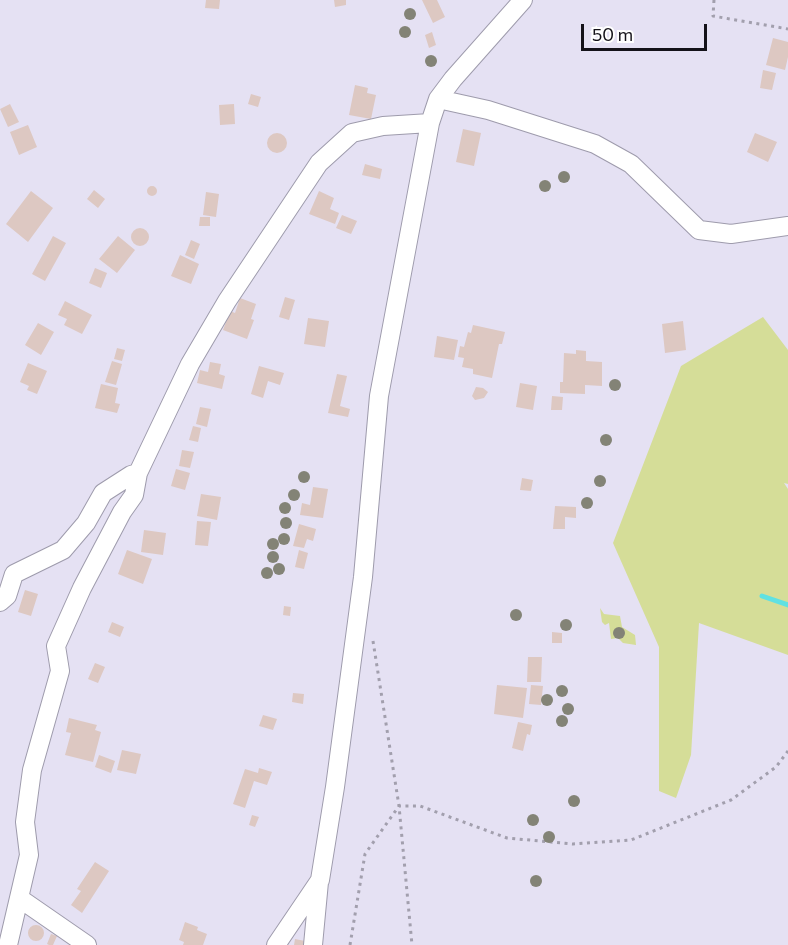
<!DOCTYPE html>
<html>
<head>
<meta charset="utf-8">
<style>
  body { margin:0 }
  #map { position:relative; width:788px; height:945px; overflow:hidden; background:#e5e1f3; font-family:Commissioner,sans-serif }
  canvas { display:block }
  .scale { position:absolute; left:581px; top:24px; width:126px; height:27px; box-sizing:border-box; border:3px solid #141219; border-top:0; padding-left:8px; font-size:18px; line-height:21px; white-space:nowrap; color:#141219; -webkit-text-stroke:4px #fff; paint-order:stroke }
</style>
</head>
<body>
<div id="map">
<canvas width="788" height="945"></canvas>
<div class="scale">50 m</div>
</div>
<script>
const ctx = document.querySelector('canvas').getContext('2d');
ctx.lineJoin = 'round';
function fill(path, color) {
  ctx.fillStyle = color;
  ctx.fill(path, 'evenodd');
}
function trace(path, color, width, dash) {
  ctx.strokeStyle = color;
  ctx.lineWidth = width;
  ctx.lineCap = dash ? 'butt' : 'round';
  ctx.setLineDash(dash || []);
  ctx.stroke(path);
}
fill(new Path2D(`
  M763,317l25,33v134l-4,-1 4,6v166l-89,-32 -8,132 -15,43 -17,-7v-144l-46,-104 68,-177z
  M600,608l4,6 16,2 2,11 13,8 1,10 -13,-2 -5,-5 -7,1 -2,-16 -4,2 -3,-3z`), '#d5dd98');
trace(new Path2D(`
  M762,596l26,9`), '#60e1e2', 5);
fill(new Path2D(`
  M206,0h14l-1,9 -14,-1z
  M334,0h12v5l-11,2z
  M422,0h15l8,17 -12,6z
  M432,32l4,13 -7,3 -4,-13z
  M773,38l15,4v15l-3,13 -19,-5z
  M763,70l13,3 -4,17 -12,-2z
  M355,85l13,3 -1,5 9,2 -5,24 -22,-4z
  M251,94l10,3 -3,10 -10,-3z
  M10,104l9,18 -11,5 -8,-18z
  M234,104l1,20 -15,1 -1,-20z
  M28,125l9,22 -18,8 -9,-23z
  M463,129l18,4 -7,33 -18,-4z
  M755,133l22,9 -9,20 -21,-10z
  M267 143a10 10 0 1 1 20 0a10 10 0 1 1-20 0Z
  M365,164l17,5 -2,10 -18,-4z
  M147 191a5 5 0 1 1 10 0a5 5 0 1 1-10 0Z
  M94,190l11,9 -7,9 -11,-9z
  M31,191l22,17 -25,34 -22,-18z
  M319,191l15,7 -4,11 9,4 -4,11 -26,-10z
  M206,192l13,2 -3,23 -13,-2z
  M342,215l15,6 -6,13 -15,-6z
  M200,217h10v9h-11z
  M131 237a9 9 0 1 1 18 0a9 9 0 1 1-18 0Z
  M53,236l13,7 -21,38 -13,-7z
  M118,236l17,14 -18,23 -18,-14z
  M191,240l9,4 -6,15 -9,-4z
  M180,255l19,9 -8,20 -20,-8z
  M95,268l12,5 -6,15 -12,-5z
  M285,297l10,3 -6,20 -10,-3z
  M240,298l16,6 -5,15 3,1 -7,19 -24,-9 7,-19 5,2z
  M65,301l27,14 -10,19 -18,-9 3,-6 -9,-4z
  M308,318l21,3 -4,26 -21,-3z
  M683,321l3,29 -21,3 -3,-29z
  M38,323l16,9 -13,23 -16,-10z
  M473,325l32,7 -3,12h-3l-7,34 -19,-4v-5l-11,-2 2,-9 -6,-1 2,-11 4,1 4,-15 3,1z
  M437,336l21,4 -4,20 -20,-3z
  M117,348l8,2 -3,11 -8,-2z
  M576,350l10,1v10l16,1v24l-17,-1v9l-25,-1v-11h3l1,-29 12,1z
  M112,361l10,3 -6,21 -11,-3z
  M210,362l11,2 -2,10 6,2 -3,13 -25,-6 3,-13 8,2z
  M28,363l19,8 -10,23 -10,-4 2,-4 -9,-4z
  M259,366l25,7 -4,12 -12,-4 -5,17 -12,-4z
  M337,374l10,2 -7,30 10,3 -2,8 -20,-4z
  M520,383l17,3 -4,24 -17,-3z
  M101,384l17,4 -3,15 5,1 -3,9 -22,-5z
  M476,387l7,1 5,4 -4,6 -9,2 -3,-4z
  M552,396l11,1 -1,13h-11z
  M200,407l11,2 -4,18 -11,-3z
  M193,426l8,2 -3,14 -9,-2z
  M182,450l12,2 -4,16 -11,-2z
  M176,469l14,4 -5,17 -14,-4z
  M522,478l11,2 -2,11 -11,-1z
  M313,487l15,2 -5,29 -23,-3 2,-12 8,2z
  M201,494l20,3 -4,23 -20,-4z
  M555,506l21,1v11l-11,-1v12h-12z
  M197,521l14,1 -3,24 -13,-1z
  M299,524l17,5 -3,12 -6,-2 -3,9 -11,-2z
  M144,530l22,3 -3,22 -22,-3z
  M127,550l25,9 -9,25 -25,-10z
  M299,550l9,3 -4,16 -9,-2z
  M25,590l13,4 -7,22 -13,-4z
  M284,606l7,1 -1,9 -7,-1z
  M112,622l12,5 -4,10 -12,-5z
  M552,632l10,1v10h-10z
  M528,657h14l-1,25h-14z
  M95,663l10,4 -7,16 -10,-4z
  M497,685l30,3 -4,30 -29,-4z
  M531,685l12,1 -2,19 -12,-1z
  M293,693l11,1 -1,10 -11,-2z
  M263,715l14,4 -4,11 -14,-4z
  M69,718l28,7 -2,5 6,2 -8,30 -28,-7 6,-22 -5,-1z
  M518,722l14,3 -2,10 -3,-1 -4,17 -11,-3z
  M122,750l19,4 -5,20 -19,-4z
  M99,755l16,6 -4,12 -16,-6z
  M259,768l13,4 -5,13 -13,-4 -9,27 -12,-4 12,-35 13,4z
  M252,815l7,2 -4,10 -6,-2z
  M95,862l14,9 -27,42 -11,-8 10,-14 -4,-2z
  M185,922l13,5 -1,3 10,4 -4,11h-20l1,-3 -5,-2z
  M28 933a8 8 0 1 1 16 0a8 8 0 1 1-16 0Z
  M51,934l6,2 -4,9h-4l-2,-1z
  M295,939l10,2 -1,4h-10z`), '#ddc8c2');
const street = new Path2D(`
  M438,99l50,11 107,34 36,20 68,66 32,4 57,-8
  M0,602l7,-6 7,-22 49,-24 23,-27 17,-30 28,-18 7,-2
  M19,898l68,47
  M8,945l21,-90 -4,-33 7,-52 28,-99 -4,-25 26,-58 40,-76 12,-17 4,-22 52,-109 37,-63 92,-138 33,-30 31,-7 47,-3
  M276,945l44,-65 15,-93 28,-210 16,-181 51,-273 8,-24 15,-20 70,-79
  M313,945l6,-63`);
trace(street, '#9e9bac', 20);
trace(new Path2D(`
  M714,0l-1,16 75,13
  M373,641l26,165 13,139
  M350,945l15,-91 34,-48h21l87,32 66,6 58,-4 100,-40 45,-33 12,-16`), '#a29fad', 3, [3, 4.5]);
trace(street, '#fff', 18);
ctx.fillStyle = '#838376';
for (const [x, y] of [
  [410,14],
  [405,32],
  [431,61],
  [564,177],
  [545,186],
  [615,385],
  [606,440],
  [304,477],
  [600,481],
  [294,495],
  [587,503],
  [285,508],
  [286,523],
  [284,539],
  [273,544],
  [273,557],
  [279,569],
  [267,573],
  [516,615],
  [566,625],
  [619,633],
  [562,691],
  [547,700],
  [568,709],
  [562,721],
  [574,801],
  [533,820],
  [549,837],
  [536,881]
]) {
  ctx.beginPath();
  ctx.arc(x, y, 6, 0, 2 * Math.PI);
  ctx.fill();
}
</script>
</body>
</html>
